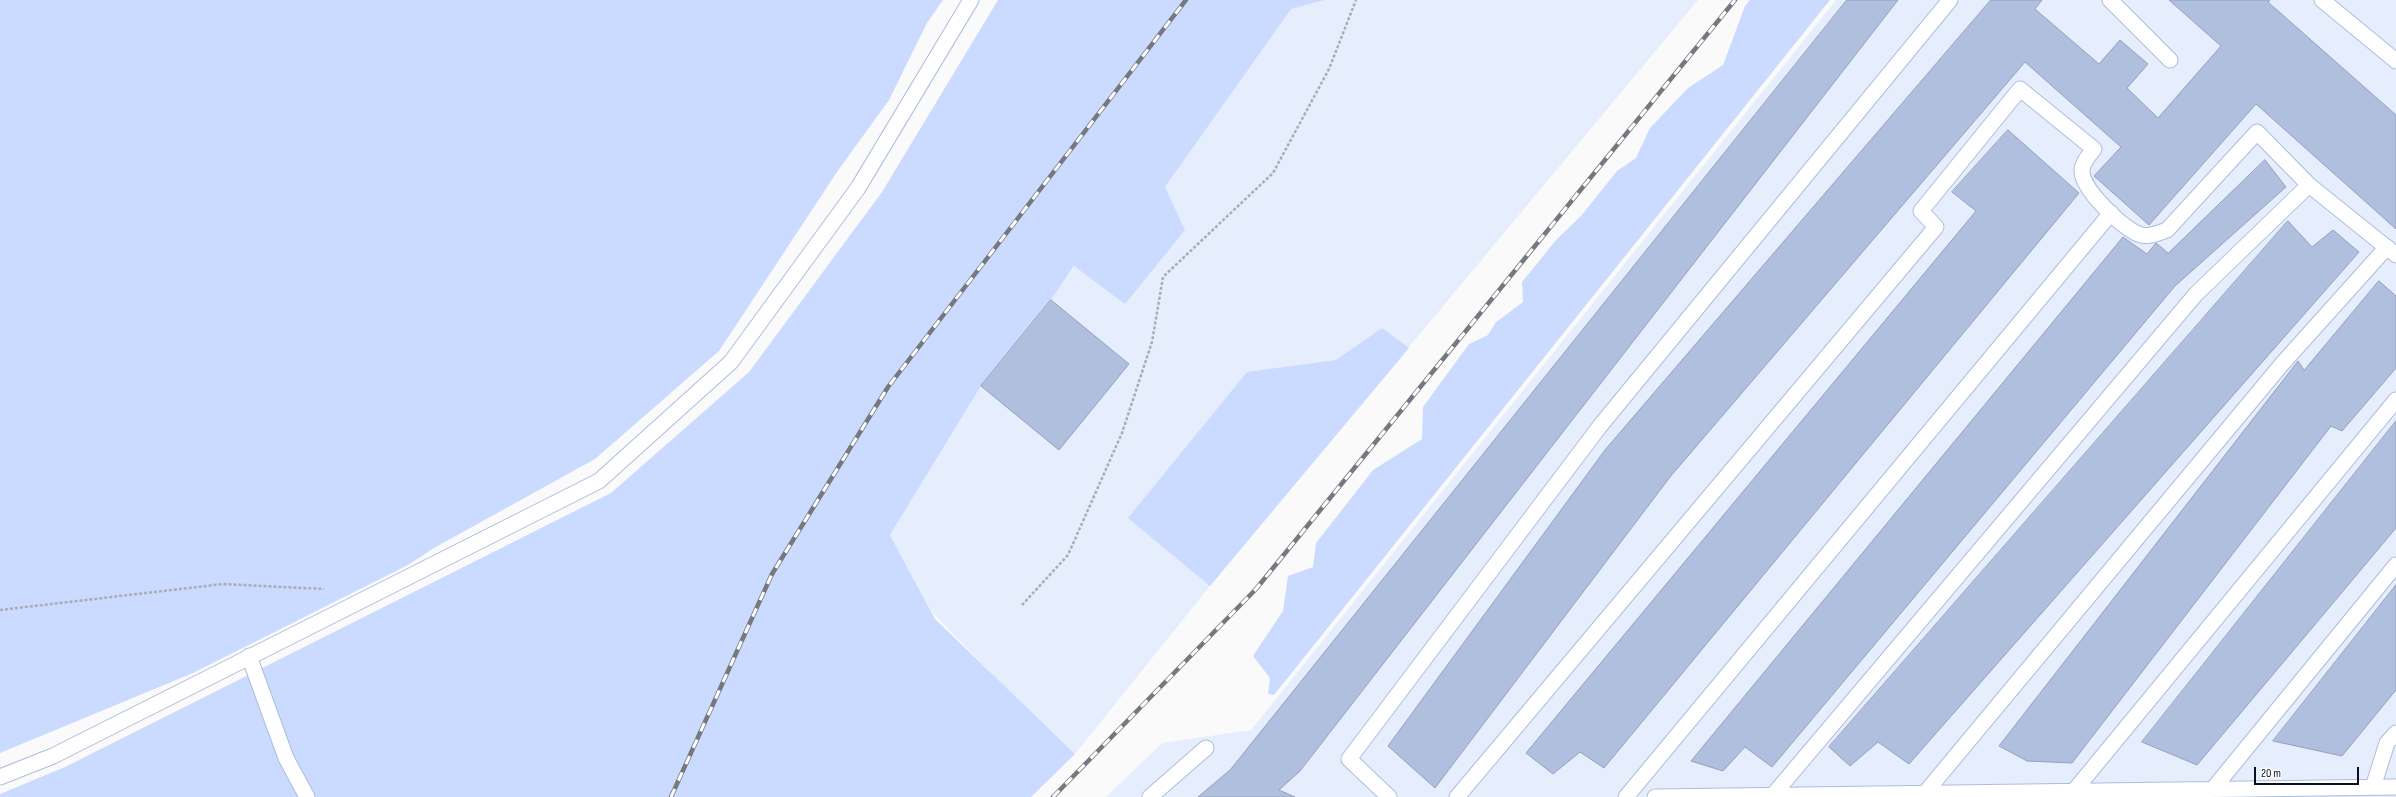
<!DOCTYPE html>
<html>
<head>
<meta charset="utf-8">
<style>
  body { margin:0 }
  #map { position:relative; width:2396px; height:797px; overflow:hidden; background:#fafafa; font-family:"Sofia Sans Condensed",sans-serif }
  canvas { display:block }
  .scale { position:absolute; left:2254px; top:767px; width:105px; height:18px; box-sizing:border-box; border:2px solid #0c101b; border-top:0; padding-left:5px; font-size:12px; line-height:14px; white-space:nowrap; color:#0c101b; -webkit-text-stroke:3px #fff; paint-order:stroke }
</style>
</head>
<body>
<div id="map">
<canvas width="2396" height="797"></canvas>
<div class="scale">20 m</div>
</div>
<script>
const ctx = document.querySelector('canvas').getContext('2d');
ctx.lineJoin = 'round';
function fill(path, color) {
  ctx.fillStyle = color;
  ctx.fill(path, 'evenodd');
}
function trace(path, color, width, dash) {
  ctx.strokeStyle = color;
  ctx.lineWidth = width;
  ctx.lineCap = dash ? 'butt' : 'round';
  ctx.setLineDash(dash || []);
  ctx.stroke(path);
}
fill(new Path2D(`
  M1281,0h417l-488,586 -135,168 -62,-58 -82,-85 -41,-76 91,-149 70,-86 24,-34 90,-79 125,-178z
  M1836,0h560v797h-1290l56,-54 89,-13z`), '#e6eefd');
fill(new Path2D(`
  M0,0h943l-16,23 -38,77 -52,72 -118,179 -124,108 -161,89 -26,17 -215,108 -193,80z
  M998,0h326l-33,9 -126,178 20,43 -60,74 -51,-38 -23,34 -70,86 -91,149 45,84 140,135 -44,43h-1031v-3l65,-27 546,-274 138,-121 133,-180z
  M1750,0h80l-556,695 -6,-1 2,-16 -17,-22 30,-45 5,-35 25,-9 3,-24 57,-73 49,-31 1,-32 46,-63 19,-9 8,-13 27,-20 -1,-20 34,-42 25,-24 36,-45 19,-13 14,-30 38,-40 35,-23 22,-59z
  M1382,328l27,20 -199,238 -82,-68 119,-146 89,-12z`), '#cbdbff');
const building = new Path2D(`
  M1847,0h51l-598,771 -21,19 16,7h-97l32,-27z
  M1991,0h51l-7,9 64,55 21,-24 28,24 -21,24 31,30 63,-72 -52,-46h101l-2,2 128,113v114l-140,-125 -107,121 -55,-49 27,-29 -96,-85 -355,415 -235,311 -47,-42 217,-296z
  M2008,130l71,63 -475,575 -24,-16 -27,22 -27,-21 450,-542 -24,-19z
  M2265,160l21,27 -111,99 -403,481 -27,-20 -22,24 -32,-10 432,-524 24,17 9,-11 12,10z
  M2288,221l24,26 21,-17 26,22 -450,512 -31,-22 -28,24 -21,-19z
  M2379,281l17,15v72l-54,63 -11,-5 -259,337 -45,-2 -28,-15 299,-385 6,9z
  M1051,300l78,64 -70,86 -78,-64z
  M2396,421v107l-199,237 -55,-23z
  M2396,585v105l-54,66 -69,-15z`);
fill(building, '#b1bfde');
trace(building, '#94a1bf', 1);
const service = new Path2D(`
  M2110,0l60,60
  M2322,0l74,61
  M249,656l37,102 21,39
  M0,777l53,-21 546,-275 132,-119 127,-174 113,-188
  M2373,787l14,-44 9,-10
  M2213,789l183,-224
  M2074,791l322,-391
  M1925,793l357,-429 105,-117
  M1773,795l423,-501 113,-109
  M1150,797l56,-49
  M1389,797l-40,-38 251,-333 350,-426
  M1457,797l479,-570 -15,-16 99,-122 74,60c-5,6 -11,13 -12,21 -1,19 39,56 56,64 10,4 20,-1 29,-4l90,-98 52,53 87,70
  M1626,797l485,-584
  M1655,797l741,-10`);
trace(service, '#aebddc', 17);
trace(new Path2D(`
  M1022,605l46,-50 54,-122 30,-91 11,-65 110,-104 56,-104 27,-69
  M0,610l223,-26 101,5`), '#abacb0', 2.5, [3, 2]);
trace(service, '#fff', 15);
const rail = new Path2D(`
  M671,797l101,-223 116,-187 298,-387
  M1053,797l203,-208 479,-589`);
trace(rail, '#75787e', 4.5);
trace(rail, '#fff', 3, [9]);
</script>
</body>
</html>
